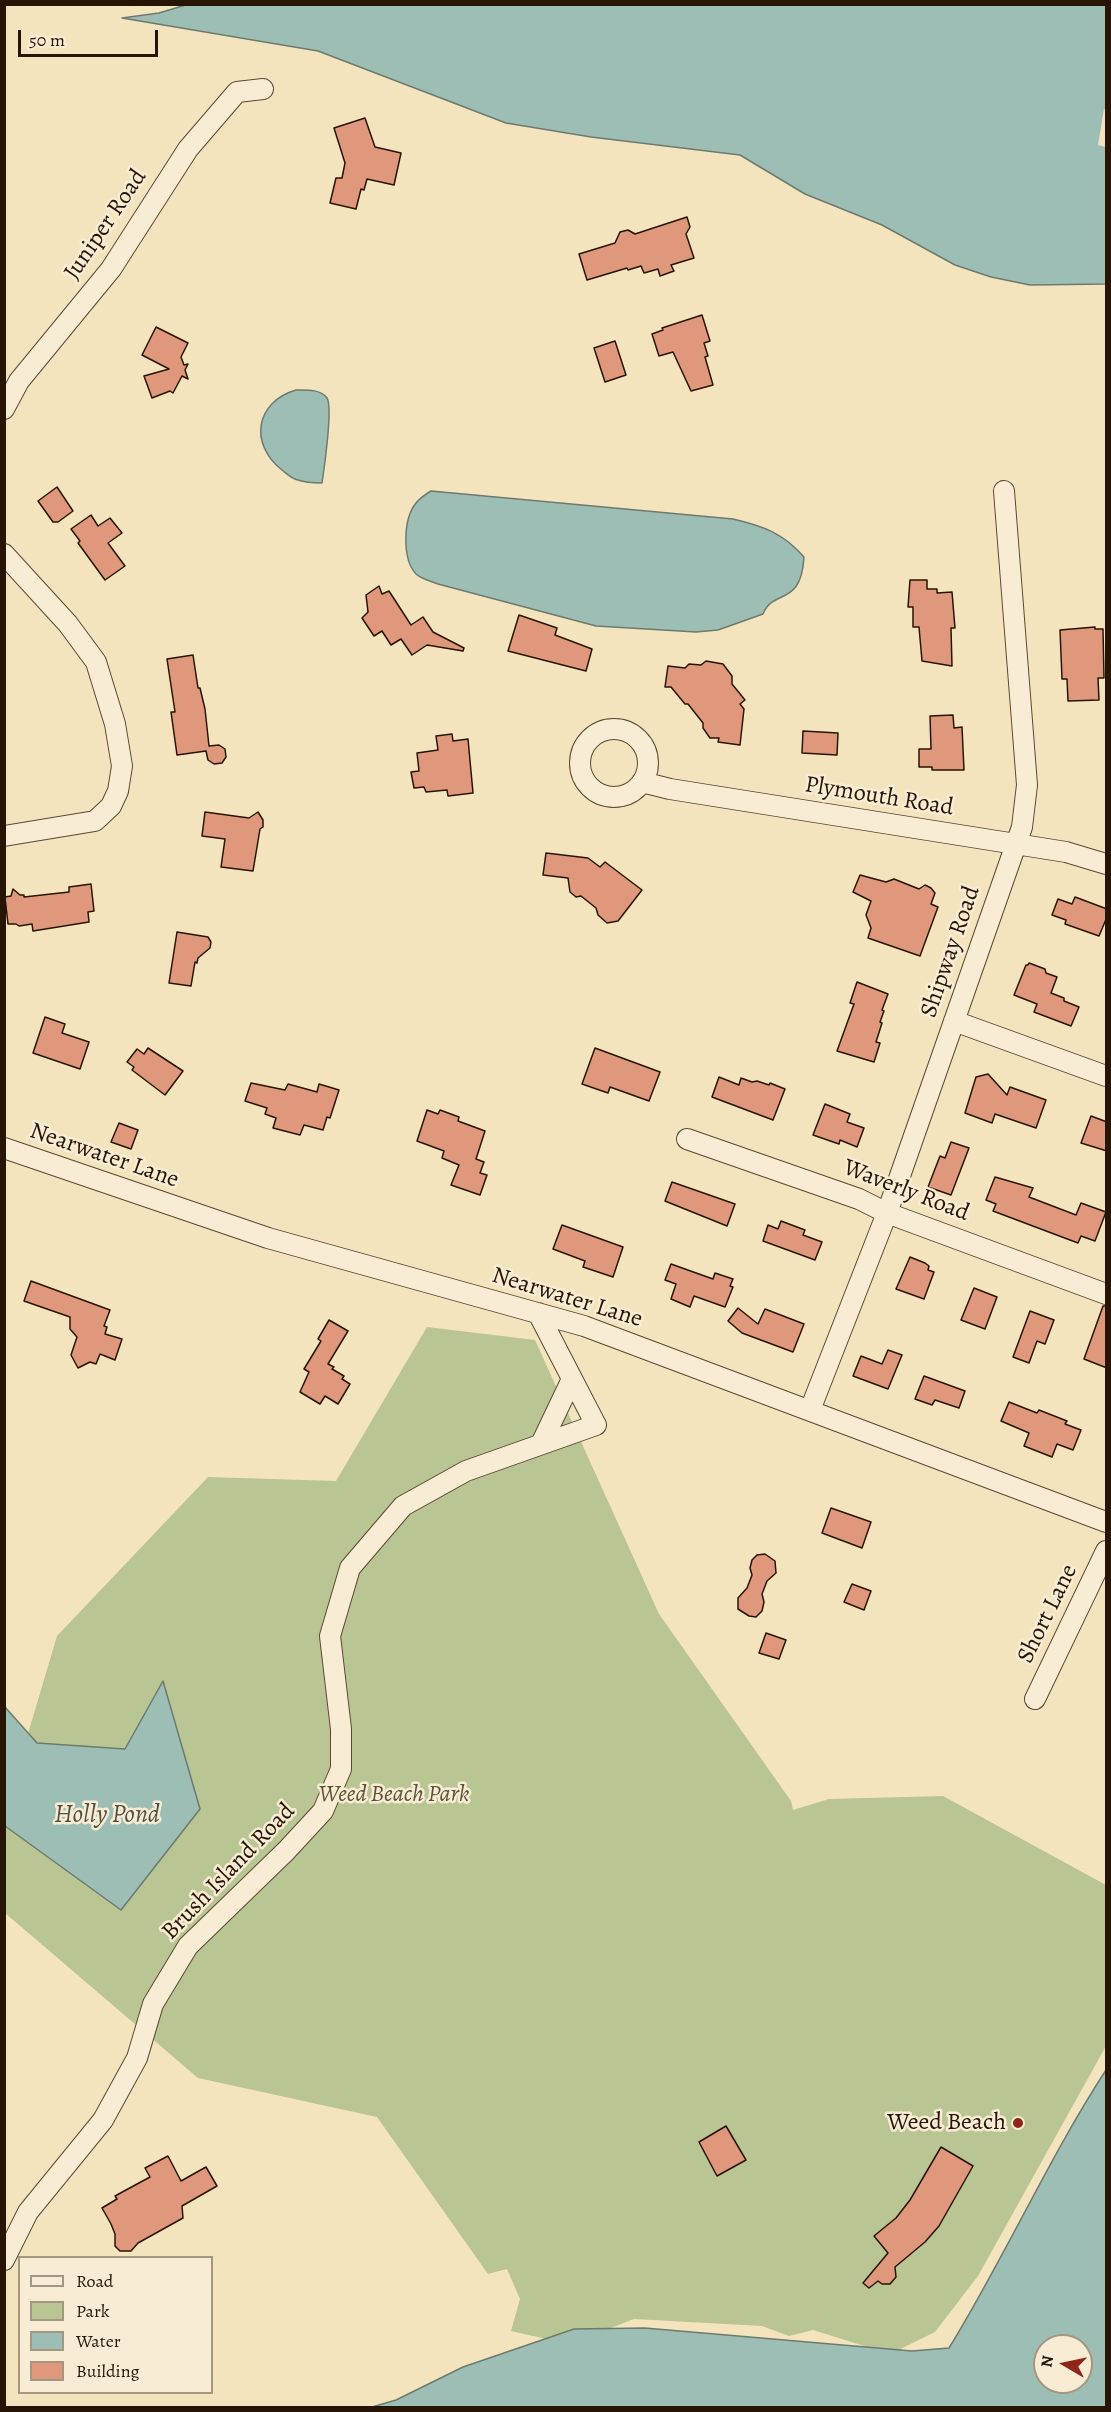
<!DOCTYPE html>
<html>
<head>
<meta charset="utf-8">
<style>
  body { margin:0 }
  #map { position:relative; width:1111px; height:2412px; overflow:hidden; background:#f4e4bd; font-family:Alegreya,serif }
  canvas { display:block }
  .frame { position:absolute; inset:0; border:6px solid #281405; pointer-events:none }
  .legend { position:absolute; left:18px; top:2256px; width:195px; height:138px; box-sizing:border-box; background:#f8edd4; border:2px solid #a59681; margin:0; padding:8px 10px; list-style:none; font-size:18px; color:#281405 }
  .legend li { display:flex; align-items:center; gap:12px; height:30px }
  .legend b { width:30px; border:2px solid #a59681 }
  .north { position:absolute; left:1033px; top:2334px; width:60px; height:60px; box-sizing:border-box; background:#f8edd4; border:2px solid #a59681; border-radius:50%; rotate:279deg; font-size:16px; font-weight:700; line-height:24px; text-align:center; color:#281405 }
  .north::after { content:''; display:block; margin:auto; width:21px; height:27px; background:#8f2418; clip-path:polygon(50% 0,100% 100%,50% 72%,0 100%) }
  .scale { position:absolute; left:18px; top:30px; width:140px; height:27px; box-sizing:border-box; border:3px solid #281405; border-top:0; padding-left:8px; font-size:18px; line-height:21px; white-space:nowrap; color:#281405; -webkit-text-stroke:4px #f8edd4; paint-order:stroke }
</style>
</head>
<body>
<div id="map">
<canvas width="1111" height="2412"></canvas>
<div class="frame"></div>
<ul class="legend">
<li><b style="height:8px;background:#f8edd4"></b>Road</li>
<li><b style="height:16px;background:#b9c593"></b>Park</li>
<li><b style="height:16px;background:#9cbeb5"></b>Water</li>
<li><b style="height:16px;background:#e0987d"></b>Building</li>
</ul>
<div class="north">N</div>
<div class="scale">50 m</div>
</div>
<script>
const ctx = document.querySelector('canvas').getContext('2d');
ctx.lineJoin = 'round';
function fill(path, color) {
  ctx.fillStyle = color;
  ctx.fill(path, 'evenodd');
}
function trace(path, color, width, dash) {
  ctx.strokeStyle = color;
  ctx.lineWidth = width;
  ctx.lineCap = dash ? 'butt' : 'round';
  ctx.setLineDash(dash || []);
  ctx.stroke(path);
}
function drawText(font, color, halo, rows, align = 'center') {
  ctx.font = font + ' Alegreya,serif';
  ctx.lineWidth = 5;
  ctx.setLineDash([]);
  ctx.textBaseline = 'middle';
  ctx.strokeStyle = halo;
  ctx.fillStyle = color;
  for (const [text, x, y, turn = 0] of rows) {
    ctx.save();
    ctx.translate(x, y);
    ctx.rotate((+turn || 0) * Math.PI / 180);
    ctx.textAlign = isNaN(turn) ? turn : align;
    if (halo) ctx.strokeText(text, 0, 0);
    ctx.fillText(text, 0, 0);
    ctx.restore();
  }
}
fill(new Path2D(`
  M427,1327l108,13 124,274 132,187 2,9 36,-11 114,-3 163,89v161l-128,230 -43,56 -45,22 -77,-24 -24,6 -27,-10 -128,-7 -65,25 -58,-13 9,-32 -13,-30 -19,5 -111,-157 -179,-39 -193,-165v-102l52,-175 151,-159 128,4z`), '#b9c593');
const water = new Path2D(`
  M189,4l917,1v279l-76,1 -39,-8 -36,-12 -73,-40 -77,-31 -65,-39 -149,-18 -85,-14 -188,-72 -196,-33 37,-5z
  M296,390c10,0 25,-1 31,8 6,9 -3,72 -5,85 -8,0 -16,0 -24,-3 -6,-1 -11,-6 -16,-10 -33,-26 -27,-68 14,-80z
  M431,491l302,28c30,7 50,14 71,38 -3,51 -31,31 -41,57l-45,16 -22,2 -100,-6 -158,-42c-7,-3 -17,-5 -22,-10 -14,-15 -13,-55 0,-71 4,-5 10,-9 15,-12z
  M163,1681l37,128 -79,101 -116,-84v-119l32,36 88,6z
  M1106,2070v337h-734l24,-7 67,-33 111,-38 71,-1 267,23 37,-3c56,-91 99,-189 157,-278zM1045,2346h36v36h-36z`);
fill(water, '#9cbeb5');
trace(water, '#6e7a6f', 1.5);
fill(new Path2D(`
  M1104,109l2,1v37l-8,-2z`), '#f4e4bd');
const building = new Path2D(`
  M365,118l10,29 26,6 -7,32 -27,-6 -3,11 -3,-1 -5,20 -26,-6 6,-25h6l3,-15 -11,-35z
  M687,217l3,10 -4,7 8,24 -23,7 3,6 -14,5 -2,-7 -14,4 -3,-7 -13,4 -1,-2 -40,12 -8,-26 36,-11 5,-11 8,-2 7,4z
  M702,315l8,26 -6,2 4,13 -3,1 8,28 -22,6 -18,-39 -14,4 -7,-22 11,-4 -1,-2z
  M156,327l32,16 -7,14 3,8 4,-1 -3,6 3,9 -6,-3 -9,17 -3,-2 -18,7 -8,-22 25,-7 -27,-14z
  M615,341l11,34 -21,7 -11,-34z
  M57,487l16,24 -15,11h-5l-15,-21z
  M91,515l7,11 12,-8 12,15 -14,10 17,23 -20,14 -27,-37 2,-2 -9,-12z
  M910,580h17v9h10v4l15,-1 3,36h-4l1,38 -30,-5 -3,-34h-6v-20h-5z
  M379,586l3,8 7,-3 22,34 12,-8 10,15 31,16 -1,3 -36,-6 -15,10 -11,-16 -10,6 -9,-14 -8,5 -12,-18 6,-6 -2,-17z
  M519,615l38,13 -2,7 37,14 -6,22 -78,-20z
  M1095,627v2h8l1,49h-6l1,22 -31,1 -1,-22h-5l-2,-49z
  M193,655l5,33h2l5,21 4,37 10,-1 6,4 1,8 -4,6 -8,1 -6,-4 -2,-9 -29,4 -6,-43h4l-8,-53z
  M706,661l17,3 9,12v8l13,16 -5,4 4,5 -4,36 -22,-3 1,-4h-9l-7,-10v-5l-15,-19h-3l-14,-17h-6l3,-21 17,2 4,-4 12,1z
  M953,715l1,13 8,-1 2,43h-32v-3h-13v-18h12l-1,-33z
  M803,731l35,2 -1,22 -35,-2z
  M452,734l1,7 15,-2 5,54 -25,3 -1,-6 -21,2 -2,-5 -10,1 -3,-16 8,-1 -2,-18 21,-3 -2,-14z
  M205,812l44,6 9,-6 5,8v7l-3,2 -7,42 -32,-4 4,-28 -23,-3z
  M546,853l42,5 12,9 5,-5 37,28 -24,31 -11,2 -9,-8 -2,-7 -15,-12 -5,1 -6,-5 -2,-14 -25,-3z
  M860,875l26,7 8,-3 25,10 6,-4 6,3 4,5 -4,11 7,3 -18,49 -52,-18 3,-10 -5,-13 5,-14 -18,-9z
  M91,884l3,27 -6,1 1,10 -56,9 -1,-7 -13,2 -3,-2h-8l-3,-27 6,-1 2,-7 7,6h4v2l45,-5v-5z
  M1075,897l32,12v8l-8,19 -34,-12 1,-4 -14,-5 6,-16 14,5z
  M177,932l31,5 3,5 -1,6 -12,10 -1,5 -2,-1 -4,24 -22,-3z
  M1029,963l16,6 1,4 11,4 -6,16 13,5v3l15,6 -8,19 -37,-14 3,-8 -23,-9 12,-30h2z
  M857,982l31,12 -6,16 2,1 -4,11 2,1 -6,19 4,1 -6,19 -37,-11 17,-47 -4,-1z
  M45,1017l20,7 -3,9 27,9 -9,27 -47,-16z
  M148,1048l35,23 -18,24 -33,-25 2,-3 -7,-5 10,-13 7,5z
  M595,1048l65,24 -11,29 -39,-14 -2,6 -26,-9z
  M988,1074l19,21 3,-8 36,13 -10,28 -41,-14 -3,9 -27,-10 11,-36z
  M719,1077l20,8 2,-7 11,4 5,-1 12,4 1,-2 15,6 -12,31 -61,-23z
  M251,1083l34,7 3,-6 29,8 2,-8 20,6 -9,28 -3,-1 -4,13 -19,-5 -4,10 -27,-7 3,-10 -11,-4 2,-6 -22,-7z
  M825,1104l25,10 -3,8 17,6 -7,19 -17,-7 -1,4 -26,-9z
  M427,1110l11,4 2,-4 19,7 -1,4 27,10 -9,28 8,3 -4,11 7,2 -7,20 -29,-10 8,-20 -17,-7 2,-7 -27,-10z
  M1091,1116l16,6v29l-26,-8z
  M119,1123l19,7 -7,19 -20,-7z
  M951,1142l18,6 -18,47 -23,-8 12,-31 5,2z
  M995,1177l38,11 -4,9 47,18 5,-12 25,9 -11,29 -14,-5 -3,7 -85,-32 3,-7 -10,-4z
  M672,1182l63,22 -8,22 -62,-25z
  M781,1221l24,9 -2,5 19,7 -7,18 -52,-19 5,-16 10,4z
  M562,1225l61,22 -10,30 -30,-10 2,-6 -32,-12z
  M910,1257l15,6 4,3 -1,4 6,2 -10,27 -28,-10z
  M671,1264l42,15 2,-6 18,6 -3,7 3,1 -8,20 -31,-11 -4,11 -19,-8 5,-15 -11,-4z
  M31,1281l79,29 -6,16 3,1 -2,7 17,5 -7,21 -15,-6 -4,10 -6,-2 -12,6 -7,-13 6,-18 -7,-8v-12l-46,-16z
  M974,1288l23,9 -12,32 -24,-9z
  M1103,1306h4v62l-23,-9z
  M738,1308l20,16 7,-15 39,15 -11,28 -51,-19 -14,-12z
  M1030,1311l24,9 -9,24 -8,-3 -8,22 -16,-6z
  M329,1320l19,11 -20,33 6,3 -2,2 12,7 -2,3 8,5 -12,20 -13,-8 -5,8 -20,-12 9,-20 -5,-3 17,-28 -3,-2z
  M888,1350l14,5 -14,34 -35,-13 8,-20 21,8z
  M924,1376l41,15 -6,17 -24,-8 -3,5 -17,-6z
  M1009,1402l28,11 2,-3 28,11 -2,3 16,6 -8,20 -16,-6 -5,13 -28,-11 5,-13 -28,-12z
  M831,1508l40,14 -9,26 -40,-15z
  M765,1554l10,7 1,12 -9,8 -5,13 2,8 -2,9 -6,6 -7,-1 -11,-7v-11l9,-10 5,-13 -2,-7 2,-8 5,-5z
  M852,1584l19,7 -7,19 -20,-8z
  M766,1633l20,7 -7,19 -20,-6z
  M726,2126l20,34 -29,16 -18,-34z
  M941,2147l32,19 -34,60 -14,16 -30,25 1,10 -6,7h-8l-4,-3 -9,7 -6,-5 25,-30 -14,-17 22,-18 14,-18z
  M168,2156l13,25 25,-14 11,19 -35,20 1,12 -45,25 -7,8h-11l-5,-5v-12l-4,-10 -9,-16 15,-9 -2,-3 35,-19 -5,-9z`);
fill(building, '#e0987d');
trace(building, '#281405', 1.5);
const street = new Path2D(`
  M4,409l15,-28 92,-112 77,-120 49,-57 26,-3
  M4,554l64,70 28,38 19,62 7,42 -4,25 -7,15 -16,15 -91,15
  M580 763a34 34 0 1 1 68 0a34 34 0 1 1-68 0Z
  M642,782l28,7 396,63 40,12
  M954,1021l152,55
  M687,1139l172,60 28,14 219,81
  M4,1148l264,90 316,88 522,196
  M810,1410l77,-197 135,-386 5,-42 -23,-294
  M541,1444l31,-65
  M1035,1699l71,-148
  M4,2260l24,-48 75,-92 34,-62 16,-54 35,-58 98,-95 37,-40 18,-42v-40l-11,-93 20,-68 53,-62 63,-35 130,-46 -58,-112`);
trace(street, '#5b4833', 22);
trace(street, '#f8edd4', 20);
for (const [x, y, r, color] of [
  [1018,2123,6,"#8f2418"]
]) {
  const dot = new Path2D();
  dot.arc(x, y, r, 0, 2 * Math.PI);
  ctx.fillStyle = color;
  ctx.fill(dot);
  trace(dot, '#f8edd4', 2);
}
drawText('24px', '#281405', '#f8edd4', [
  ["Juniper Road",106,225,-56],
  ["Plymouth Road",879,797,9],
  ["Shipway Road",951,952,-71],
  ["Nearwater Lane",104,1156,19],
  ["Waverly Road",906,1191,21],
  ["Nearwater Lane",567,1298,17],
  ["Short Lane",1048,1614,-64],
  ["Brush Island Road",229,1872,-46]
]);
drawText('italic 24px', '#5b5237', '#f8edd4', [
  ["Weed Beach Park",394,1795]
]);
drawText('24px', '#281405', '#f8edd4', [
  ["Weed Beach",1006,2123]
], 'right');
drawText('italic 26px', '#515043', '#f8edd4', [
  ["Holly Pond",107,1816]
]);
</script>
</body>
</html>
